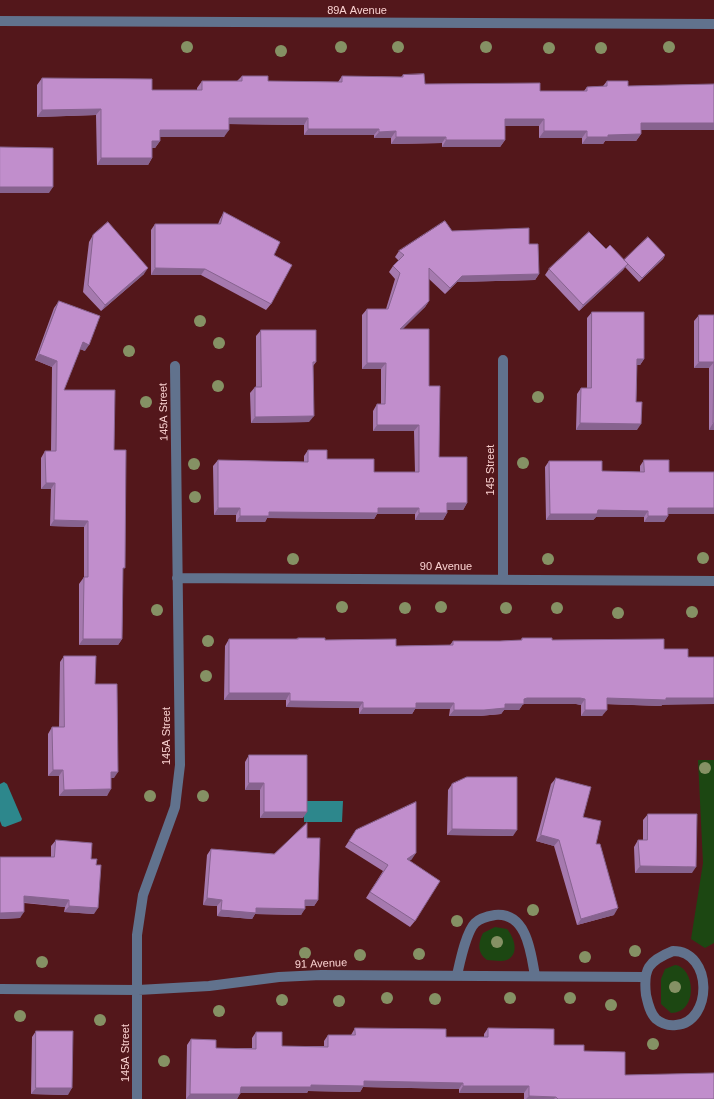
<!DOCTYPE html>
<html>
<head>
<meta charset="utf-8">
<style>
  body { margin:0 }
  canvas { display:block; background:#53171b }
</style>
</head>
<body>
<canvas width="714" height="1099"></canvas>
<script>
const ctx = document.querySelector('canvas').getContext('2d');
ctx.lineJoin = 'round';
function fill(path, color) {
  ctx.fillStyle = color;
  ctx.fill(path, 'evenodd');
}
function trace(path, color, width, dash) {
  ctx.strokeStyle = color;
  ctx.lineWidth = width;
  ctx.lineCap = dash ? 'butt' : 'round';
  ctx.setLineDash(dash || []);
  ctx.stroke(path);
}
function drawText(font, color, halo, rows, align = 'center') {
  ctx.font = font + ' Arial,sans-serif';
  ctx.lineWidth = 4;
  ctx.setLineDash([]);
  ctx.textBaseline = 'middle';
  ctx.strokeStyle = halo;
  ctx.fillStyle = color;
  for (const [text, x, y, turn = 0] of rows) {
    ctx.save();
    ctx.translate(x, y);
    ctx.rotate((+turn || 0) * Math.PI / 180);
    ctx.textAlign = isNaN(turn) ? turn : align;
    if (halo) ctx.strokeText(text, 0, 0);
    ctx.fillText(text, 0, 0);
    ctx.restore();
  }
}
fill(new Path2D(`
  M698,760h16v183l-9,5 -14,-9 12,-76z
  M495,927l12,2c7,8 13,25 0,31 -6,2 -14,0 -20,0 -10,-7 -9,-17 -4,-27z
  M675,965c20,2 24,48 -4,48l-10,-9v-25l4,-10z`), '#1c4712');
fill(new Path2D(`
  M4,782l3,2 15,35 -1,2 -16,6 -3,-1 -2,-5v-37z
  M304,801h39l-1,21h-38z`), '#2d878c');
trace(new Path2D(`
  M0,21l714,3
  M503,360v220
  M177,578l537,3
  M673,951c40,0 40,71 3,74 -7,1 -14,-1 -20,-6 -6,-6 -8,-15 -10,-24 -3,-26 2,-34 27,-44z
  M457,975c3,-13 9,-43 18,-52 5,-5 14,-7 20,-8 32,-3 36,38 40,61
  M0,989l138,1 71,-4 70,-9 42,-2 323,2
  M137,1099v-164l6,-40 32,-88 5,-42 -5,-399`), '#61728d', 10);
ctx.fillStyle = '#859164';
for (const [x, y] of [
  [187,47],
  [341,47],
  [398,47],
  [486,47],
  [669,47],
  [549,48],
  [601,48],
  [281,51],
  [200,321],
  [219,343],
  [129,351],
  [218,386],
  [538,397],
  [146,402],
  [523,463],
  [194,464],
  [195,497],
  [703,558],
  [293,559],
  [548,559],
  [342,607],
  [441,607],
  [405,608],
  [506,608],
  [557,608],
  [157,610],
  [692,612],
  [618,613],
  [208,641],
  [206,676],
  [705,768],
  [150,796],
  [203,796],
  [533,910],
  [457,921],
  [497,942],
  [635,951],
  [305,953],
  [419,954],
  [360,955],
  [585,957],
  [42,962],
  [675,987],
  [387,998],
  [510,998],
  [570,998],
  [435,999],
  [282,1000],
  [339,1001],
  [611,1005],
  [219,1011],
  [20,1016],
  [100,1020],
  [653,1044],
  [164,1061]
]) {
  ctx.beginPath();
  ctx.arc(x, y, 6, 0, 2 * Math.PI);
  ctx.fill();
}
fill(new Path2D(`
  M403,75l22,9 115,7h44l3,-4 16,-1 4,-5 21,5 86,44h-73v4l-5,7h-31l-2,3h-21v-6h-43v-12h-34v14l-5,7h-58v-4l-51,1v-6h-17v-3h-70v-10l-75,-1 -5,13h-64v4l-5,7h-3v10l-4,7h-51l-1,-50 -59,2v-32l5,-7 110,12h45v-2l5,-7h35l5,-5 26,5 70,1 4,-6 59,1z
  M224,212l50,43 -3,49 -5,6 -65,-35h-50v-45l4,-6h63l2,-5z
  M452,231l77,13 10,30 -4,6 -78,2 -12,12 -16,-15v22l-4,6 -23,22 27,57 10,71 28,46 -4,7h-16v3l-4,7h-28v-6h-38l-3,5 -107,-1 -2,4h-29v-7h-22l-1,-49 5,-6 86,2v-6l4,-6 19,9 47,13h41l-1,-41h-41v-20l4,-7h4v-35h-19v-54l5,-6h19l9,-30 -6,-7 4,-6 6,-5 -4,-4 4,-6z
  M93,235l51,39 -43,37 -18,-19 6,-50z
  M665,255l-2,4 -24,23 -14,-15 -2,3 -44,41 -34,-36 4,-6z
  M59,301l26,50 -5,-2 -16,41 50,60 9,122 -1,67 -4,6h-39v-61l5,-7v-50l-34,-1 1,-37h-10v-31l4,-7h6l1,-84 -17,-7 19,-52z
  M592,312l52,47 -4,6h-3l-1,37 1,28h-61l1,-36 4,-6h6v-70z
  M699,315h15v115h-5v-62h-15v-47z
  M261,330l55,32 -3,4 -4,56 -58,1 -1,-30 5,-6h1v-51z
  M644,460l25,12h45v42h-46v2l-4,6h-20v-5h-48l-3,3h-47l-1,-53 4,-6 53,10 38,1v-6z
  M298,638l98,8 54,-1 3,-4h47l21,-1 1,-2 30,2 110,65 -1,1 -54,-2 -5,12h-21v-11l-5,-1h-53l-4,6h-15l-3,4 -22,2h-30l1,-7h-35l-3,5h-53v-6l-73,-1v-7h-62l1,-54 4,-7h67z
  M64,656l31,28 19,94h-3l-4,18h-48v-20h-11v-42l4,-7h7l1,-65z
  M249,755l54,63h-43v-28h-15v-28z
  M556,778l27,39 13,27 18,71 -37,10 -23,-79 -18,-5 15,-57z
  M452,784l61,52 -66,-1 1,-45z
  M648,814l44,59h-57l-1,-26 4,-7h5v-20z
  M356,830l56,29 -3,2 6,60 -5,6 -44,-29 17,-27 -38,-24z
  M307,838l11,62 -4,6h-9l-4,9 -46,-1 -3,5 -35,-3v-10l-14,-1 4,-50 4,-6 63,5z
  M56,840l35,19 3,55 -30,-2 1,-5 -41,-4 -4,15 -20,1v-62h51v-11z
  M355,1028l91,9h38v-3l4,-6 66,17 30,6 41,24 89,24h-190v-6h-65v-4l-96,-2 -3,5 -52,-1 -1,2h-67l-3,6h-51l1,-54 4,-6 25,9h36v-10l4,-6 26,14h42v-5l4,-6h23z
  M36,1031l32,64 -37,-1 1,-57z`), '#a67aaf');
fill(new Path2D(`
  M101,109l-5,6 -59,2 5,-7z
  M229,118h79l-4,7 -80,-1z
  M505,119h39l-5,7h-39z
  M641,123h73v7h-78z
  M308,129h71l-5,6h-70z
  M160,130h69l-5,7h-69z
  M396,131l-5,7h-17l5,-6z
  M544,131h43l-5,7h-43z
  M641,134l-5,7h-31l-2,3h-21l5,-7 21,-2z
  M396,137h50l-4,6 -51,1z
  M446,140h59l-5,7h-58z
  M152,141h8l-5,7h-7z
  M101,158h51l-4,7h-51z
  M0,187h53l-4,6h-49z
  M665,255l-2,4 -24,23 3,-4z
  M628,264l-5,6 -44,41 4,-6z
  M148,268l-4,6 -43,37 4,-6z
  M155,268l50,1 -4,6h-50z
  M539,274l-4,6 -78,2 -12,12 5,-6 12,-12z
  M429,301l-4,6 -29,29 4,-7z
  M83,342l6,3 -4,6 -7,-3z
  M39,354l18,7 -5,6 -17,-7z
  M637,359h7l-4,6h-7z
  M699,362h15l-5,6h-15z
  M367,363h19l-5,6h-19z
  M314,416l-5,6 -58,1 4,-6z
  M580,423l61,1 -4,6h-61z
  M713,423h1v7h-5z
  M377,425h42l-5,6h-41z
  M46,483h9l-4,6h-10z
  M447,503h20l-4,7h-20z
  M218,508h22l-4,7h-22z
  M378,508h41l-4,6h-38l-3,5 -107,-1 -2,4h-29l4,-6 29,-4z
  M668,508h46v6h-50z
  M598,510l50,1 -4,6h-48l-3,3h-47l4,-6z
  M419,513h28l-4,7h-28z
  M648,516h20l-4,6h-20z
  M54,520l34,1 -4,6 -34,-1z
  M83,639h39l-4,6h-39z
  M229,693h61l-4,7h-62z
  M527,698h53l5,1 -4,6 -5,-1h-53l-4,6h-15l-3,4 -22,2h-30l5,-6 51,-6z
  M607,698h107v6l-52,1 -1,1 -59,-2z
  M290,701l73,1 -4,6 -73,-1z
  M416,703h38l-4,6h-35l-3,5h-53l4,-6z
  M585,710h22l-5,6h-21z
  M53,770h10l-4,6h-11z
  M111,772h7l-4,6h-7z
  M249,783h15l-4,7h-15z
  M111,789l-4,7h-48l5,-6z
  M264,812h43l-4,6h-43z
  M452,829l65,1 -4,6 -66,-1z
  M541,835l18,5 -5,6 -18,-5z
  M416,853l-4,6 -9,7 4,-7z
  M640,866l56,1 -4,6h-57z
  M24,896l45,4 -4,7 -45,-5z
  M207,898l15,2 -5,6 -14,-1z
  M305,900h13l-4,6h-13z
  M69,906l29,2 -4,6 -30,-2z
  M256,908l49,1 -4,6 -46,-1 -3,5 -35,-3 4,-6z
  M618,908l-4,7 -37,10 4,-6z
  M24,912l-4,6 -20,1v-6z
  M364,1081l99,2 -4,6 -96,-2 -3,5 -52,-1 -1,2h-71l5,-6 70,-2z
  M463,1086h66l-5,7h-65z
  M36,1088h36l-4,7 -37,-1z
  M190,1094h50l-3,5h-51z
  M529,1096l27,1 -2,2h-28z`), '#87638f');
const building = new Path2D(`
  M424,74l1,10 115,-1v8h47v-4l20,-1v-5h21v5l86,-2v39h-73v11l-33,1v2h-21v-6h-43v-12h-39v21h-59v-3h-50v-6l-17,1v-3h-71v-11h-79v12h-69v11h-8v17h-51v-49l-59,1v-32l110,1v11h50v-9h40v-5h26v5l74,1v-6l61,1v-2z
  M0,147l53,1v39h-53z
  M224,212l56,30 -6,13 18,10 -21,39 -66,-35 -50,-1v-44h65z
  M445,221l7,10 77,-3v16h9l1,30 -77,2 -12,12 -21,-20v33l-29,28h29v57h11l-1,71h28v46h-20v10h-28v-5h-41v5l-109,-1v4h-29v-8h-22v-48l90,2v-12h19v9h47v13h45v-47h-42v-21h8l1,-41h-19v-54h21l12,-36 -7,-7 11,-11 -5,-4z
  M108,222l40,46 -43,37 -17,-20 5,-50z
  M589,232l17,17 4,-4 18,19 -45,41 -34,-36z
  M648,237l17,18 -23,23 -18,-18z
  M59,301l41,15 -11,29 -6,-3 -19,48h51l-1,60h12l-1,118h-2l-1,71h-39l1,-62h4v-56l-34,-1 1,-37h-9l-1,-32h11l1,-90 -18,-7z
  M592,312h52v47h-7l-1,43h6l-1,22 -61,-1 1,-35h10z
  M699,315h15v108h-1l1,-61h-15z
  M261,330h55v32h-3l1,54 -59,1v-30h6z
  M644,460h25v12h45v36h-46v8h-20v-5l-50,-1 -1,4h-47l-1,-53h53v10l42,1z
  M298,638h27v2l71,-1v7l57,-1v-4h47l22,-1v-2h30v2l112,-1v10h24v8h26v41h-48v2l-59,-2v12h-22v-11l-5,-1h-53l-3,1v5h-19v4l-21,2h-30v-7h-38v5h-53v-6l-73,-1v-8h-61v-54h69z
  M64,656h32l-1,28h22l1,88h-7v17l-47,1 -1,-20h-10l-1,-43h12z
  M249,755h58v57h-43v-29h-15z
  M467,777h50v53l-65,-1v-45z
  M556,778l35,9 -8,30 18,4 -5,23h4l18,64 -37,11 -22,-79 -18,-5z
  M416,802v51l-9,6 33,22 -25,40 -45,-29 18,-27 -39,-24 7,-11z
  M648,814h49l-1,53 -56,-1 -2,-26h9z
  M307,823v15h13l-2,62h-13v9l-49,-1v5l-35,-3 1,-10 -15,-2 4,-49 63,5z
  M56,840l36,3 -1,16h6l-1,6h5l-3,43 -29,-2v-6l-45,-4v16l-24,1v-56h54z
  M355,1028l91,1v8h42v-9l66,1v16h30v6l41,1v23l89,-2v26h-156l-2,-2 -27,-1v-10h-66v-3l-99,-2v5l-53,-1v2h-70l-1,7h-50l1,-55 25,1v8l40,1v-17h26v14l46,1v-12h27z
  M36,1031h37l-1,57h-36z`);
fill(building, '#c18ecc');
trace(building, '#87638f', 1);
drawText('11px', '#fad2d1', '#53171b', [
  ["89A Avenue",357,11],
  ["145A Street",164,412,-91],
  ["145 Street",491,470,-90],
  ["90 Avenue",446,567],
  ["145A Street",167,736,-90],
  ["91 Avenue",321,964,-2],
  ["145A Street",126,1053,-90]
]);
</script>
</body>
</html>
